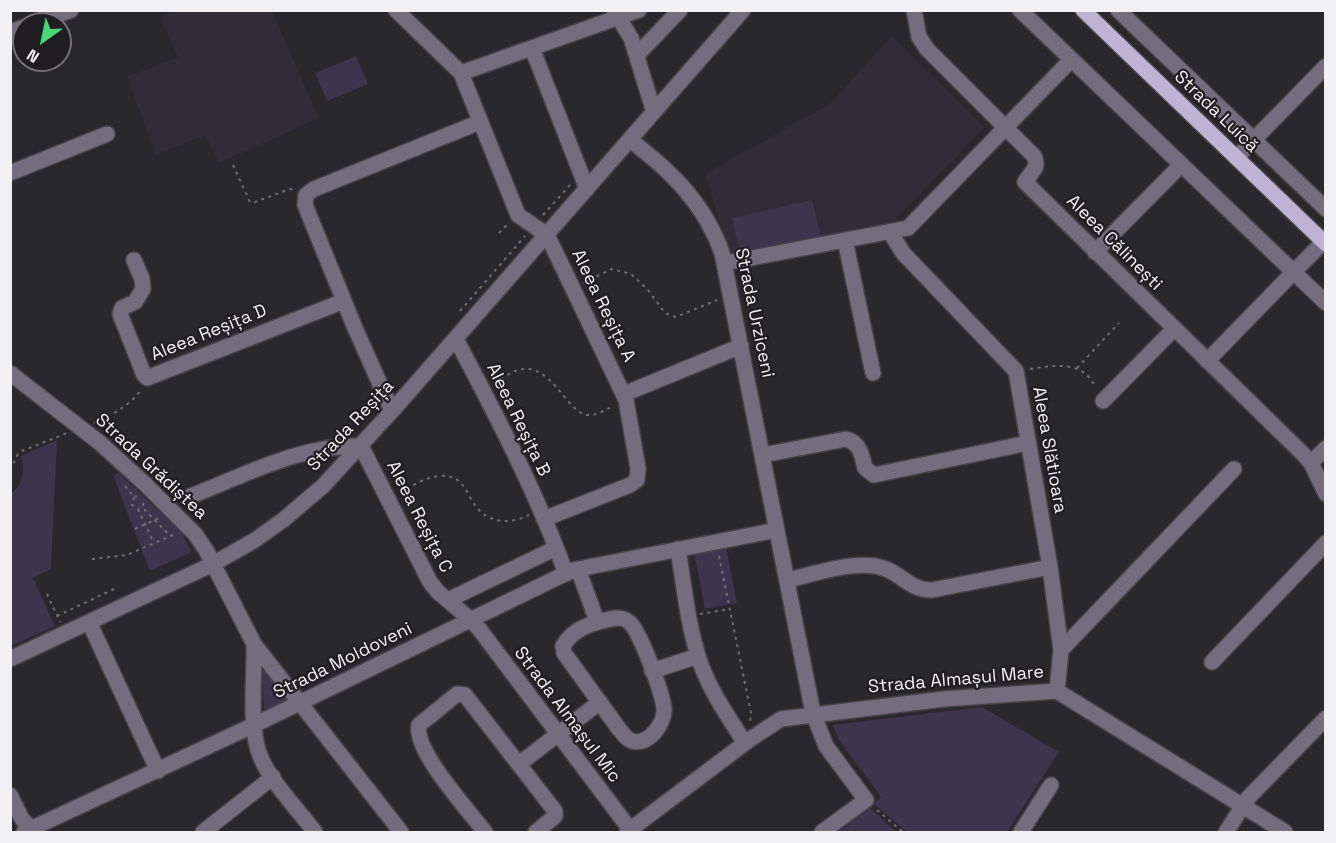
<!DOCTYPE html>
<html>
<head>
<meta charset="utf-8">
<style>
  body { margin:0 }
  #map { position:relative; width:1336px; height:843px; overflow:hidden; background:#29282c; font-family:"Space Grotesk",sans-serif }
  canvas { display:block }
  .frame { position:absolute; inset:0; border:12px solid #f1f0f3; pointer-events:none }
  .north { position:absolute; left:12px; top:12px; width:60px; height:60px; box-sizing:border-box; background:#201e23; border:2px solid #747276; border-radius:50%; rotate:213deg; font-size:16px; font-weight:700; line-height:24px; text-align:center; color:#f1f0f3 }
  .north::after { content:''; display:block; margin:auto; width:21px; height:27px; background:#49d778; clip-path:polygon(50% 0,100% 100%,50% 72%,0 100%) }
</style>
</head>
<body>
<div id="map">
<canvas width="1336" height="843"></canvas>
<div class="frame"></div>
<div class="north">N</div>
</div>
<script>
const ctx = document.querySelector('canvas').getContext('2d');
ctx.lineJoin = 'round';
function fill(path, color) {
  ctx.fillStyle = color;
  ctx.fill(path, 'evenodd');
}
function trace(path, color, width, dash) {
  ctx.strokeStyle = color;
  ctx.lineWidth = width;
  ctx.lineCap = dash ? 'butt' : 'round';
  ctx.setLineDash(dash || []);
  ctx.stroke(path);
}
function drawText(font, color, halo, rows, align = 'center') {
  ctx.font = font + ' "Space Grotesk",sans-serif';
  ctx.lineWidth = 4.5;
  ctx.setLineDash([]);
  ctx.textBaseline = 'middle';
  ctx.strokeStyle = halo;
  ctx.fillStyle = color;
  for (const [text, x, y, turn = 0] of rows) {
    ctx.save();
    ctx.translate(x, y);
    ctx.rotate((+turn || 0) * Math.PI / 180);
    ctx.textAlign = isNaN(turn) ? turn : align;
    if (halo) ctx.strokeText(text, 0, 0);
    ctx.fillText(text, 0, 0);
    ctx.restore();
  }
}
fill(new Path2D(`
  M176,11h96l47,107 -100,45 -14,-28 -49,20 -29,-78 51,-20 -18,-40z
  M892,36l93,91 -92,95 -163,32 -25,-80 125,-70z`), '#312d38');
fill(new Path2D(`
  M356,56l12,28 -41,17 -12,-28z
  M812,200l9,38 -80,19 -9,-39z
  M57,440l-6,129 -18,9 22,48 -44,20v-152c12,-9 14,-24 10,-38z
  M119,473l62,59 10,19 -3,3 -36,16 -3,-1 -35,-91 1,-4z
  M726,546l11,57 -32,6 -11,-56z
  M261,659l30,41 -27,12z
  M982,707l77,45 -52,80h-100l-33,-28 7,-7 -42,-57 -7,-15z
  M870,808l27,24h-58z`), '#3d344e');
const minor = new Path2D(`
  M396,10l65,63 57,142 29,20 17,35 62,130 12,68 -1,12 -7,5 -86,34
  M614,10l17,28 23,74
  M914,10l5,27 8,12 107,107c6,13 -3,15 -9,26l278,272 8,9 15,31
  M1020,10l306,293
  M1118,10l208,199
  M33,24l38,-14
  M10,32l14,-5
  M532,48l55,141
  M637,55l43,-45
  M461,73l178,-63
  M630,140c41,31 75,64 92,113l91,460 13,33 40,54 -44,32
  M1236,158l90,-92
  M10,173l97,-39
  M890,232l13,21 113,118 34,196 11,83 -4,41
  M845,240l28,133
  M1095,252l86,-87
  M134,260l8,19 1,10 -8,13 -13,6 -2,6 24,61 3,3 197,-77
  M725,263l183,-35 163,-168
  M456,339c40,76 81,154 110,235
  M1207,361l116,-119
  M10,373l90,70 45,41 50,50 11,16 48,94 147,188
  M624,394l117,-48
  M1103,401l71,-72
  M392,411l-37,-83 -50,-123 1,-10 8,-6 166,-67
  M763,455l83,-16c14,4 16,16 19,29l9,7 154,-32
  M1311,463l15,-15
  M191,496c54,-21 111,-52 170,-50l69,136 8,10 33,28 9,10 152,202
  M678,549c6,37 10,77 22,113 10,29 29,56 45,81
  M578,569l19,52
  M788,580c27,-6 71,-22 98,-11 18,7 24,21 46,21l118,-23
  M448,600l108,-52
  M616,618c5,0 10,1 13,4 12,10 33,71 35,86 1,15 -15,38 -32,33 -6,-2 -9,-8 -13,-12l-55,-76 -1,-7c10,-19 34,-25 53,-28z
  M89,622l69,149
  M254,644c1,31 -6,86 7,114 10,24 38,53 54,74
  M1061,650l173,-181
  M10,659l203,-95 42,-24 28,-20 40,-34 69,-75 351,-401
  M1212,662l114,-119
  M652,671l46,-15
  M519,764l81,-62
  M10,795l12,24 13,13
  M24,832l230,-107 319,-155 204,-40
  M203,832l70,-55
  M485,832c-16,-21 -72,-82 -66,-107l38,-31 8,1 90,116v5l-19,16
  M627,832l122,-92 32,-21 163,-20 113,-8 228,141
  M1021,832l30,-47
  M1226,832l22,-34 78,-80`);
const major = new Path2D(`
  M1083,10l243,234`);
trace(minor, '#454448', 18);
trace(major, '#454448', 18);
trace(new Path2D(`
  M233,165l17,37h5l35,-13 4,1
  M543,215l28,-31
  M499,233l9,-9
  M583,283l29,-14 19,5 17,16 17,23 11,4 41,-17
  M460,311l65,-75
  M1077,368l42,-45
  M1030,369c27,-4 52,-9 66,19
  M494,382c9,-4 21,-13 30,-13 29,-2 43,43 63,46 9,1 18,-5 26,-9
  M94,423c18,-9 37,-17 48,-35
  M10,470l8,-16 4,-3 45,-18
  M125,486l9,11 3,-1
  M400,492c12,-6 26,-15 39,-16 26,-2 26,18 39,33 14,16 35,14 51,6
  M134,497l-2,8 7,3
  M144,503l-2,4 28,29
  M138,509l16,34
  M135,529l24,-11
  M719,556l32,157 -1,11
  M92,559l35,-4 48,-21
  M47,594l13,28
  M700,614l30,-5
  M57,616l59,-28
  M877,810l26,22`), '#706f73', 2, [3, 4.5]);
trace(minor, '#736d7e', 15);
trace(major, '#beb2d5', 15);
drawText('18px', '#f1f0f3', '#201e23', [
  ["Strada Luică",1216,112,44],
  ["Aleea Călinești",1114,243,45],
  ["Aleea Reșița A",603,306,64],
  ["Strada Urziceni",754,313,78],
  ["Aleea Reșița D",209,333,-22],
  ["Aleea Reșița B",518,420,64],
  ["Strada Reșița",351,426,-47],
  ["Aleea Slătioara",1049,450,80],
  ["Strada Grădiștea",151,467,43],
  ["Aleea Reșița C",419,517,63],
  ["Strada Moldoveni",343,661,-26],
  ["Strada Almașul Mare",956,680,-5],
  ["Strada Almașul Mic",567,715,53]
]);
</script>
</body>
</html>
